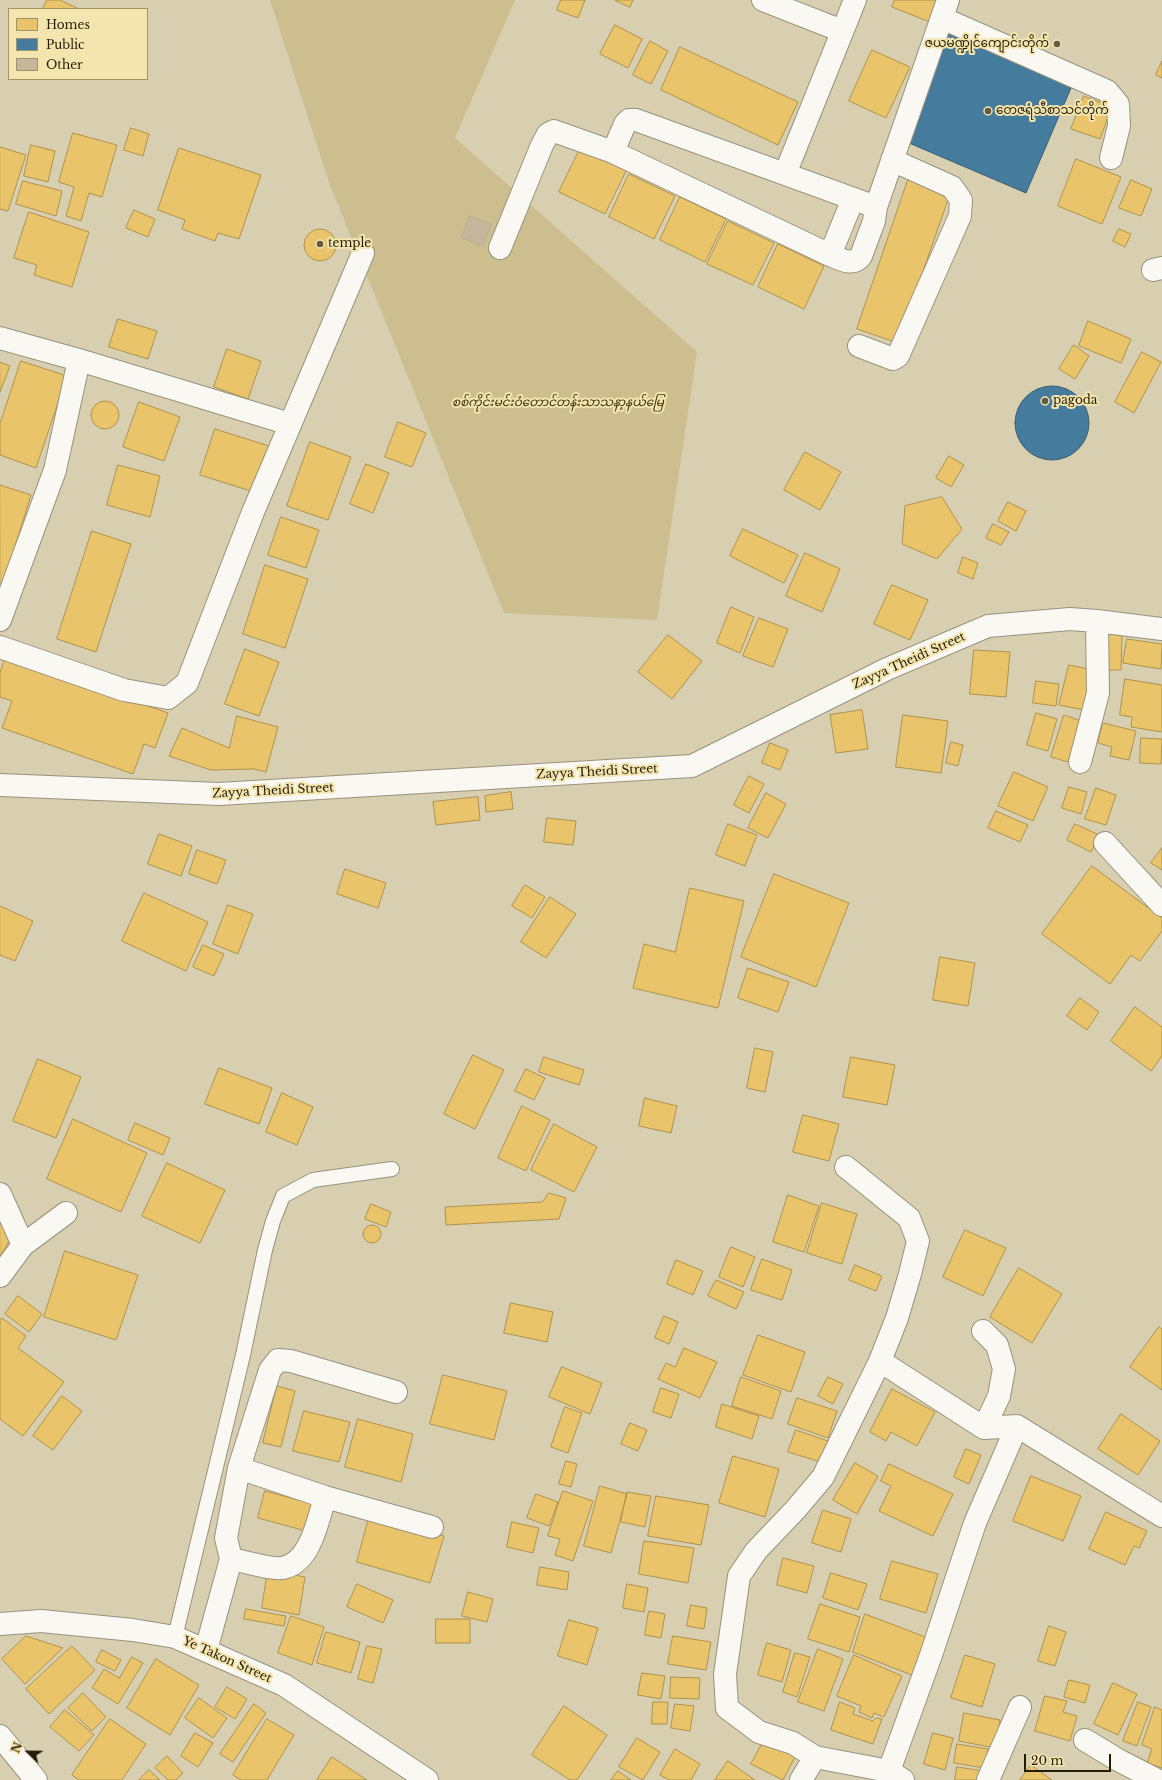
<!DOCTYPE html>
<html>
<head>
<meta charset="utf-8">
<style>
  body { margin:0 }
  #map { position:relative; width:1162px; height:1780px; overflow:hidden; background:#d8cfb1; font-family:"Libre Baskerville",serif }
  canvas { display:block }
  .legend { position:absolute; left:8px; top:8px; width:140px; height:72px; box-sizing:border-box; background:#f4e4ae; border:1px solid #a0946c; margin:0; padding:5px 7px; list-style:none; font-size:12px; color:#231d08 }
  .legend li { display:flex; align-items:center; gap:8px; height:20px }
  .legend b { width:20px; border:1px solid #a0946c }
  .north { position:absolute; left:8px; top:1732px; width:40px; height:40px; -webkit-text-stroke:3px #f4e4ae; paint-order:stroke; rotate:292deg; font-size:11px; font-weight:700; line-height:16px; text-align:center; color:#231d08 }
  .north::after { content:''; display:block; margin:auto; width:14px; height:18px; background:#231d08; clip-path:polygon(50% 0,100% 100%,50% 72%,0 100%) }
  .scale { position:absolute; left:1024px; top:1754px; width:87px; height:18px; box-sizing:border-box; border:2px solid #231d08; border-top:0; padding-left:5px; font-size:12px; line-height:14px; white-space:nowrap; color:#231d08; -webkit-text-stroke:3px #f4e4ae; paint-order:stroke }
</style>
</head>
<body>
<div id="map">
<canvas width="1162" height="1780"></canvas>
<ul class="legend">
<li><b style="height:11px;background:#e9c46a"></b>Homes</li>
<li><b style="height:11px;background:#457b9d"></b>Public</li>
<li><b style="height:11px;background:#c5b79c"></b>Other</li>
</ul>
<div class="north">N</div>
<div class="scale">20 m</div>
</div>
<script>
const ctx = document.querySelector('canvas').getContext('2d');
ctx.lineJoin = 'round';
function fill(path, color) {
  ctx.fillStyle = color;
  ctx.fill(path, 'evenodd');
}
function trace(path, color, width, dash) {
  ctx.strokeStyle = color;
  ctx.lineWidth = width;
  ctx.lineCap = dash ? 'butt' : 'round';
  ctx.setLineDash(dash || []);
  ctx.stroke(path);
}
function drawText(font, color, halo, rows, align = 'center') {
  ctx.font = font + ' "Libre Baskerville","Noto Sans Myanmar",serif';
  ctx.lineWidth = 4;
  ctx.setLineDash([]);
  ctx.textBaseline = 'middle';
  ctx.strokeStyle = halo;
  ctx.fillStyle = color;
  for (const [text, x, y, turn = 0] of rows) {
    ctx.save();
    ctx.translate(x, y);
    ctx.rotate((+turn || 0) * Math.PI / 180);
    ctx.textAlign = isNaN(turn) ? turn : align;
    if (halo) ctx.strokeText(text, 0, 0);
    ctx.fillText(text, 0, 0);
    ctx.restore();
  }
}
fill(new Path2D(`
  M270,0h245l-60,138 242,214 -40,268 -153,-7 -174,-428z`), '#ccbe8e');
const homes = new Path2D(`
  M47,0h13l19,9h-36z
  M561,0h24l-7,18 -21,-8z
  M615,0h18l-3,7z
  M895,0h44l-9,22 -38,-15z
  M615,25l27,14 -14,29 -28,-14z
  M650,41l18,10 -17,33 -18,-9z
  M680,47l118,55 -20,43 -117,-55z
  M872,50l38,17 -24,51 -37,-17z
  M1007,58l49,20 -17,40 -48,-20z
  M1162,61v17l-6,-3z
  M937,95l88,37 -18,40 -86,-37z
  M1084,96l28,11 -12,32 -29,-10z
  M131,128l18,6 -6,22 -19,-6z
  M73,133l44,12 -15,52 -13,-4 -8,28 -15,-5 8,-29 -15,-5z
  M31,145l24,6 -7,31 -24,-6z
  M0,147l26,8 -18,56 -8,-2z
  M179,148l82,27 -22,64 -21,-6 -3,8 -33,-12 3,-9 -27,-10z
  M580,149l46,22 -21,43 -46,-22z
  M1076,159l45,18 -19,47 -44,-18z
  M629,174l46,22 -21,43 -45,-22z
  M909,177l42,14 -53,152 -41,-14z
  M1131,180l21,9 -11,27 -22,-8z
  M23,181l39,10 -6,25 -40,-12z
  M680,197l46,22 -21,43 -45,-22z
  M134,210l21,9 -7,18 -22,-9z
  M29,212l60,20 -17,55 -38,-12 3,-10 -23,-7z
  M728,221l46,22 -21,42 -46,-21z
  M304 245a16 16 0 1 1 32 0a16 16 0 1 1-32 0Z
  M1119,229l12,5 -6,13 -12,-6z
  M778,244l46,22 -20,43 -46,-22z
  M118,319l39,12 -9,28 -39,-12z
  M1088,321l43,18 -10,24 -42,-17z
  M1074,345l15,11 -14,23 -16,-10z
  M227,349l34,12 -13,38 -34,-12z
  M1142,352l19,10 -27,51 -19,-11z
  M21,361l46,15 -31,92 -36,-13v-31z
  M0,362l10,4 -10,26z
  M91 415a14 14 0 1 1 28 0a14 14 0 1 1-28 0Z
  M139,402l41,15 -16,44 -41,-14z
  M398,422l28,11 -14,34 -27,-10z
  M215,429l54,17 -15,46 -54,-17z
  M310,442l41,15 -23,63 -41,-14z
  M805,452l36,20 -21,38 -36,-20z
  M949,456l15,9 -13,22 -15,-9z
  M366,464l23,9 -16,40 -23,-9z
  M118,465l42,11 -10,41 -43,-12z
  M0,485l31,10 -31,100z
  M942,497l20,32 -25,30 -35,-15 3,-38z
  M1008,502l18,9 -10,20 -18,-10z
  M281,517l38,13 -13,38 -38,-13z
  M993,524l16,8 -8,13 -15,-7z
  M743,529l55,26 -14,28 -54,-27z
  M92,531l39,13 -35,108 -39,-13z
  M805,553l35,16 -18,43 -36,-16z
  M963,557l15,6 -5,16 -15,-6z
  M265,565l43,14 -23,69 -42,-14z
  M892,585l36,15 -18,40 -36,-16z
  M731,607l23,10 -14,36 -23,-10z
  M759,618l29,11 -15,38 -30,-11z
  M1103,634l19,1 -1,35h-18z
  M668,635l34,26 -30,38 -34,-27z
  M1127,639l35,5 -1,25 -38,-6z
  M245,649l34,13 -20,54 -34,-12z
  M974,650l36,2 -4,45 -36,-3z
  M6,656l162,57 -13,35 -11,-4 -11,30 -131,-46 10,-27 -12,-4v-24z
  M1069,665l24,5 -9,40 -25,-5z
  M1125,679l37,6v47l-31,-5 1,-10 -12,-2z
  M1036,681l23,3 -3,22 -23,-3z
  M862,710l6,39 -32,4 -6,-38z
  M1036,713l21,6 -9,32 -21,-6z
  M903,715l45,6 -7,52 -45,-6z
  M1064,715l23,8 -12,41 -24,-7z
  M237,716l41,11 -12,45 -12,-3 -43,1 -42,-14 13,-28 47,20z
  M1103,723l33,8 -7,29 -19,-4 2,-9 -14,-4z
  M1141,738l21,1 -1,25 -21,-1z
  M951,742l12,3 -5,21 -12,-3z
  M770,743l18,7 -8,20 -18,-7z
  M1014,772l34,15 -15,34 -35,-15z
  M749,776l15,8 -15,29 -15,-8z
  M1069,787l18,5 -6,22 -19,-6z
  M1096,788l20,7 -10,30 -21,-6z
  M511,792l2,17 -27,3 -1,-16z
  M766,793l20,11 -18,34 -20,-10z
  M478,797l2,23 -44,5 -3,-23z
  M996,811l32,14 -8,17 -32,-14z
  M547,818l29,3 -3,24 -29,-3z
  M728,824l29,11 -12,31 -29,-11z
  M1075,824l24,11 -8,17 -24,-12z
  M159,834l33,12 -11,30 -33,-12z
  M1162,848v22l-11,-7z
  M197,850l29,10 -9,24 -28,-10z
  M1092,866l70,52v13l-22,30 -9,-6 -21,29 -68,-50z
  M345,869l41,14 -8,25 -41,-14z
  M774,874l75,29 -33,84 -75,-30z
  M525,885l20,12 -13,21 -20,-12z
  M690,888l54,13 -26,107 -85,-20 11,-44 31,8z
  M144,893l64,29 -22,49 -64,-30z
  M550,897l26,17 -30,44 -25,-16z
  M228,905l25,9 -15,40 -25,-10z
  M0,906l33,15 -18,40 -15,-6z
  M203,945l21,9 -10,22 -21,-9z
  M940,957l35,6 -7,43 -35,-6z
  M748,968l41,14 -11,30 -40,-14z
  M1080,998l19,14 -12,18 -20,-14z
  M1135,1007l27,20v29l-11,15 -40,-30z
  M755,1048l18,4 -8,40 -18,-4z
  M473,1055l31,15 -29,59 -31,-15z
  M544,1057l40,13 -5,15 -40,-13z
  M851,1057l44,8 -8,40 -44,-8z
  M38,1059l43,18 -25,61 -43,-17z
  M219,1068l53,20 -13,36 -54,-20z
  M526,1069l19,9 -11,22 -19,-9z
  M282,1093l31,14 -16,38 -31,-13z
  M645,1098l32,8 -6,27 -32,-7z
  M522,1106l28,14 -24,51 -28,-13z
  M803,1115l36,9 -10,37 -36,-9z
  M73,1119l74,34 -26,59 -74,-33z
  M135,1123l35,15 -7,17 -35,-15z
  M554,1124l43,23 -23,45 -43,-22z
  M167,1163l58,27 -25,53 -58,-27z
  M549,1193l17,5 -7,21 -113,6 -1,-18 97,-5z
  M788,1195l31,11 -15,46 -31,-10z
  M822,1203l35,11 -15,50 -35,-11z
  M371,1204l20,8 -5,15 -21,-8z
  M0,1223l15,8 -15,26z
  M363 1234a9 9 0 1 1 18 0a9 9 0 1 1-18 0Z
  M965,1230l41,18 -23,48 -40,-19z
  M731,1247l24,10 -12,30 -24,-10z
  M65,1251l73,24 -22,65 -72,-23z
  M762,1259l30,11 -10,30 -31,-10z
  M676,1260l27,11 -10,24 -26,-11z
  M855,1265l27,11 -6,15 -27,-11z
  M1019,1268l43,26 -30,49 -42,-26z
  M716,1280l28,12 -8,17 -28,-13z
  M18,1296l24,18 -13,18 -24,-18z
  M511,1303l42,9 -6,30 -43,-9z
  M664,1316l14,6 -9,22 -14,-6z
  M2,1318l24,18 -8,12 46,34 -41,54 -23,-17v-98z
  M1159,1327l3,2v61l-32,-23z
  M758,1335l47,17 -14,40 -48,-17z
  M684,1348l33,14 -17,36 -42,-19 8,-16 9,4z
  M562,1367l40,16 -12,31 -41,-17z
  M443,1375l64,16 -13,49 -64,-16z
  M741,1377l40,14 -9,28 -40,-13z
  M828,1377l15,7 -10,20 -15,-8z
  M277,1386l18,5 -14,56 -18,-4z
  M661,1388l18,6 -8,24 -18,-6z
  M892,1389l43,23 -18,34 -26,-14 -5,9 -16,-9z
  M62,1396l20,15 -29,39 -20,-14z
  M797,1398l40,13 -9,27 -40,-14z
  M722,1404l37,12 -7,23 -36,-12z
  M565,1407l17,6 -14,40 -17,-6z
  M304,1411l46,11 -11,40 -46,-11z
  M1121,1414l39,27 -22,34 -40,-26z
  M358,1419l55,15 -12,48 -56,-15z
  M630,1423l17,7 -9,21 -17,-7z
  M796,1430l32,11 -7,21 -33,-10z
  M966,1449l15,6 -12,29 -15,-7z
  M733,1456l46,13 -14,48 -46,-14z
  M566,1461l11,3 -6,23 -12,-3z
  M855,1463l23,13 -21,38 -24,-14z
  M889,1464l64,30 -20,42 -54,-25 12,-25 -10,-5z
  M1031,1476l50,20 -18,45 -50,-20z
  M600,1486l27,8 -16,59 -27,-7z
  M265,1491l48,13 -7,27 -48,-13z
  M563,1491l30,10 -20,60 -18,-6 5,-16 -12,-3z
  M627,1492l24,4 -6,31 -24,-5z
  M536,1494l22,8 -9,24 -22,-8z
  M656,1496l53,9 -8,40 -53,-9z
  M823,1510l28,9 -10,33 -29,-9z
  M1106,1512l41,19 -8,17 -5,-2 -9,19 -36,-16z
  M370,1514l74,22 -14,47 -73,-21z
  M512,1522l27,6 -6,25 -26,-6z
  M644,1541l50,7 -6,35 -49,-9z
  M783,1558l31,8 -7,27 -30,-8z
  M892,1561l46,13 -12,39 -46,-14z
  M540,1567l29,5 -2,18 -30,-5z
  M268,1570l37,7 -6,38 -37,-7z
  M831,1573l36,11 -9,26 -35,-12z
  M357,1584l36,16 -10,23 -36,-16z
  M627,1584l21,4 -4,24 -21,-4z
  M468,1592l25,7 -6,23 -25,-6z
  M820,1604l40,13 -11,35 -41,-13z
  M691,1605l16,3 -3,21 -17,-3z
  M246,1609l40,7 -2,10 -40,-7z
  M649,1611l16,3 -4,24 -16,-3z
  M865,1614l63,24 -14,38 -61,-24z
  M291,1616l33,11 -12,38 -34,-12z
  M436,1619h34v24h-34z
  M569,1620l29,8 -11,37 -29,-9z
  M1049,1626l17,6 -11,34 -17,-5z
  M326,1632l34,10 -9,31 -34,-10z
  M26,1636l37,12 -38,36 -23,-25z
  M673,1636l38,6 -5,28 -38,-6z
  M767,1643l24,7 -9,32 -24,-7z
  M72,1646l23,24 -46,44 -23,-25z
  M367,1646l15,3 -9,34 -15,-4z
  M818,1649l25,10 -19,52 -26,-9z
  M102,1650l19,10 -6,11 -19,-9z
  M795,1653l15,4 -13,40 -14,-5z
  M854,1655l48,21 -18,41 -10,-4 -2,5 -13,-6 2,-6 -24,-10z
  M965,1655l30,9 -13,43 -31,-9z
  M132,1657l11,6 -25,41 -26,-16 12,-19 15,9z
  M156,1659l43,26 -29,50 -43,-27z
  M642,1673l23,3 -4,23 -23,-4z
  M671,1677l29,1 -1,21 -29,-1z
  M1069,1680l21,5 -5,18 -21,-6z
  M1113,1683l24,11 -19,41 -24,-11z
  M227,1687l20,12 -12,20 -20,-12z
  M83,1693l23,24 -14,14 -24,-23z
  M1045,1696l22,5 -4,11 14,4 -7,25 -35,-10z
  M199,1698l28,20 -14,20 -28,-20z
  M653,1702h15l-1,22h-15z
  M840,1702l15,6 -2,6 20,7 3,-3 6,1 -9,25 -42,-14z
  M1138,1702l13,5 -14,39 -14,-5z
  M254,1704l12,9 -33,49 -13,-8z
  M675,1704l19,2 -4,25 -19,-3z
  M564,1706l43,29 -30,45h-7l-38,-25z
  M1155,1707l7,3v58l-15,-5 5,-14 -10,-4z
  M65,1710l29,25 -15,16 -29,-24z
  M964,1713l36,7 -5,28 -36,-7z
  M110,1719l36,25 -24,36h-43l-7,-5z
  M267,1719l27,16 -27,45h-26l-8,-5z
  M195,1733l18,10 -15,24 -17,-11z
  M933,1733l20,5 -8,32 -21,-6z
  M637,1738l23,14 -17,28 -24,-13z
  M765,1739l31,16 -13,25 -32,-16z
  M957,1744l31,5 -3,19 -31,-5z
  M675,1749l25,15 -9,16h-22l-9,-5z
  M167,1756l16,17 -7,7h-8l-13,-12z
  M332,1757l35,23h-50z
  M728,1761l27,19h-40z
  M1031,1765l21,15h-32z
  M957,1767l27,4 -2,9h-27z
  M149,1770l11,10h-21z
  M618,1771l13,9h-20z`);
fill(homes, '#e9c46a');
trace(homes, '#ae924d', 1);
const public = new Path2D(`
  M951,29l123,52 -48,112 -124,-53z
  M1015 423a37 37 0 1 1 74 0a37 37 0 1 1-74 0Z`);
fill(public, '#457b9d');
trace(public, '#3b5f70', 1);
const building = new Path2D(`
  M470,216l21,8 -8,22 -21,-8z`);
fill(building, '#c5b79c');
trace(building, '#b8ad97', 1);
const lane = new Path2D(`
  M175,1637l68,-282 22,-105 8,-29 10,-25 30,-16 79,-11`);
const street = new Path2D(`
  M763,0l79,31
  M942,18l165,73 11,13 1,22 -8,32
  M613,152l12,-28 4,-4h7l149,54 70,-174
  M785,174l91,33
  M500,248l42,-103 6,-11 6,-3 59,21 217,103c10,4 23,12 31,1l13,-35 2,-14 72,-207
  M830,255l23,-56
  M1153,270l9,-2
  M0,338l79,22 211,64
  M859,346l34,13 5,-3 62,-140 1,-16 -9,-13 -60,-27
  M0,620l55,-150 24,-110
  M0,647l124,43 44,8 19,-15 66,-171 110,-259
  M1080,762l18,-69 -1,-72
  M0,785l219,9 473,-28 195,-97 101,-43 82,-7 27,2 65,8
  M1105,843l57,62
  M846,1167l63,51 9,23 -8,33 -13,44 -17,43 104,67 33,-2 145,90
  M0,1194l23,51
  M0,1276l23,-31 43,-32
  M983,1331l14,14 7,24 -5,27 -15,32
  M880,1361l-57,116 -27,32 -40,42 -17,25 -14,98 2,34 32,24 34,11 22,14 74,14
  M239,1468l86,29 107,30
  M231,1559c13,2 40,11 52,9 28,-6 35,-48 42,-71
  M0,1624l41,-3 92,9 42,7 109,48 143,95
  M206,1650l25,-91 -5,-21 13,-70 31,-98 8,-10 13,1 105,31
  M0,1736l36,44
  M1085,1740l33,20 39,20
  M801,1780l14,-23
  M903,1780l-14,-9 42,-116 44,-132 42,-97
  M988,1780l32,-73`);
trace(lane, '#99927c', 16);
trace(street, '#99927c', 24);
trace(lane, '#f9f8f3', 14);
trace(street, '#f9f8f3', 22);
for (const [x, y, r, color] of [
  [1057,44,4,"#625b43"],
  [988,111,4,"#625b43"],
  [320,244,4,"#625b43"],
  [1045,401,4,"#625b43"]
]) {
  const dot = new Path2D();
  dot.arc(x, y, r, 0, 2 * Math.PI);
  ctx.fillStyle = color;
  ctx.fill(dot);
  trace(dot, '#f4e4ae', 1.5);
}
drawText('12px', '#231d08', '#f4e4ae', [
  ["ဇယမဏ္ဍိုင်ကျောင်းတိုက်",1049,44,"right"],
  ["တေဇရံသီစာသင်တိုက်",996,111],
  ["temple",328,244],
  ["pagoda",1053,401]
], 'left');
drawText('italic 12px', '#3b310c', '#f4e4ae', [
  ["စစ်ကိုင်းမင်းဝံတောင်တန်းသာသနာ့နယ်မြေ",558,403]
]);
drawText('12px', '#231d08', '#f4e4ae', [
  ["Zayya Theidi Street",909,661,-24],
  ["Zayya Theidi Street",597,772,-3],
  ["Zayya Theidi Street",273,791,-3],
  ["Ye Takon Street",227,1660,24]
]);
</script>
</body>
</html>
